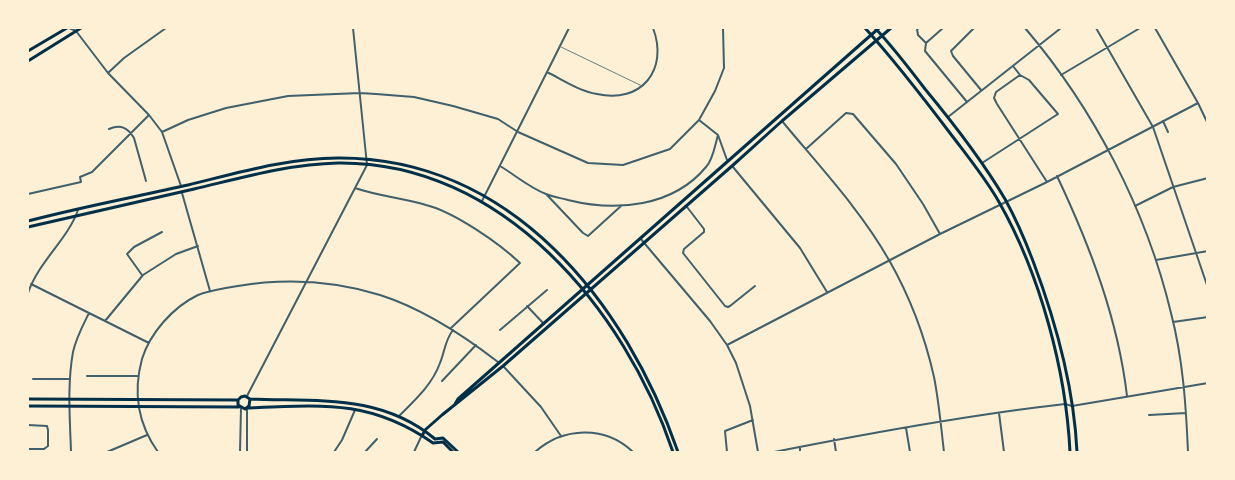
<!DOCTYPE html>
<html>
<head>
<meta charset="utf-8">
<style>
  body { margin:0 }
  #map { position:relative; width:1235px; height:480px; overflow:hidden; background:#fdf0d5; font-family:Mulish,sans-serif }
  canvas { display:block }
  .frame { position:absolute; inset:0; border:29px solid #fdf0d5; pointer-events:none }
</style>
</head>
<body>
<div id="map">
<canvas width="1235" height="480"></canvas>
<div class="frame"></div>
</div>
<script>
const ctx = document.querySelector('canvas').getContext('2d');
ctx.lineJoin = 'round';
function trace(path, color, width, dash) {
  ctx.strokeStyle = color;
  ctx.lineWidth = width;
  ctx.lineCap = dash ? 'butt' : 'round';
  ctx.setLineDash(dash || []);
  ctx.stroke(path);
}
trace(new Path2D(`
  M69,28l7,3 32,42
  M166,28l-42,30 -16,15 41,42 13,17 19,54
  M569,28l-22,44c16,8 32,19 50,22 44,10 72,-24 56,-66
  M919,28l-2,1 1,6 8,8
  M943,28l-17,15 -1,8 42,51
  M974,28l-23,23 2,5 28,34
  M1025,28c69,81 121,181 146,285 12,46 15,93 17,139
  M1096,28l57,99 55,161
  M1155,28l43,75 10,21
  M1013,66l7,9
  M1061,75l79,-47
  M948,117l113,-89
  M699,120l19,15 9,25
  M782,121c37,45 78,88 107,139 20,35 36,77 45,117 5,25 7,50 10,75
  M1163,121l5,11
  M109,129c12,-5 19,-1 25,9l12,43
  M162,132l26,-12 38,-12 62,-12 72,-3 16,1 38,3 39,9 45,13 20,13 70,31 35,2 47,-16 29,-29 16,-29 9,-23 -1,-40
  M806,149l40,-36 7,1 43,50 27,40 17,30
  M982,163l76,-49 -29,-34 -9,-5 -24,17 -2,6 3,6 50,78
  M500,166c15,9 30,22 46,28 7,3 15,4 22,6 48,12 105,7 138,-33 7,-7 9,-22 12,-32
  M733,167l67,81 27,44
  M1057,176c33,70 61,143 70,220
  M355,188c23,8 48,10 71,17 28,7 73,38 94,58l-69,65
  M182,193l28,98
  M28,194l53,-12 -1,-5 12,-5 57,-57
  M547,195l36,38 5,3 33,-30
  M482,201l65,-129
  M1135,206l38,-19 35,-9
  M687,207l17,22v3l-20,17 -1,4 42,53 3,1 2,-1 25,-20
  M640,238l70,83 17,24 9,18 14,43 8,46
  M1156,260l52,-9
  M142,275l-15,-21 7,-7 28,-15
  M31,284l118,59
  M28,293c11,-32 40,-54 50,-83
  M527,306l17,18
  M105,321l38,-46 33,-21 22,-8
  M1173,322l35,-5
  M500,330l47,-40
  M727,345l213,-111 107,-52 151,-79
  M504,367l37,40 20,29
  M87,376h50
  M33,379h37
  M442,381l34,-36
  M247,396l120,-231 -14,-137
  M247,408v44
  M999,413l5,39
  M1149,415l37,-2
  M399,416c16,-16 33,-31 41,-53 5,-12 5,-23 13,-33
  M28,425l19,1 1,4v16l-4,3h-16
  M906,428l4,24
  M834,439l2,13
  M800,447v5
  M71,452c-1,-32 -4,-67 2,-100 3,-14 10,-27 16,-39
  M107,452l40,-17
  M158,452c-20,-28 -25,-60 -16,-93 8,-26 31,-52 56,-64 13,-5 27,-7 40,-9 48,-8 96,-5 142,9 44,14 83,40 118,67
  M240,452l1,-44
  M334,452l8,-12 13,-30
  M365,452l12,-13
  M414,452l7,-15
  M535,452c28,-25 70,-27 98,0
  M727,452l-2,-21 28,-11
  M774,452c96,-19 193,-37 291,-48l7,2 136,-23`), '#3f606c', 2);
trace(new Path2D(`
  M865,28c31,34 60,72 88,109 16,21 33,42 46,65 41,72 67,168 71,250
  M875,28c18,19 34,40 50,61 29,35 57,71 80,110 11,20 20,41 28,62 23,61 41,127 44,191
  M28,51l39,-23
  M28,61l53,-33
  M28,221c53,-14 107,-24 160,-36 49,-12 99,-27 150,-27 173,-1 288,144 340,294
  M28,227c55,-13 111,-25 166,-38 47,-11 95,-25 144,-26 164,-2 287,146 335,289
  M28,399l210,1 3,-3 4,-1 5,3c66,3 130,-6 185,40l8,-1 15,14
  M238,400v5l7,4 4,-3 1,-7
  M455,404l3,-5 421,-371
  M28,406l211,1
  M248,408c73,-3 122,-9 185,35l10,-1 10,10
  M422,436l3,-6 17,-15 61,-49 229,-200 50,-45 109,-93`), '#003049', 3);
trace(new Path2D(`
  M559,46l83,40`), '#657d81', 1);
</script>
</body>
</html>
